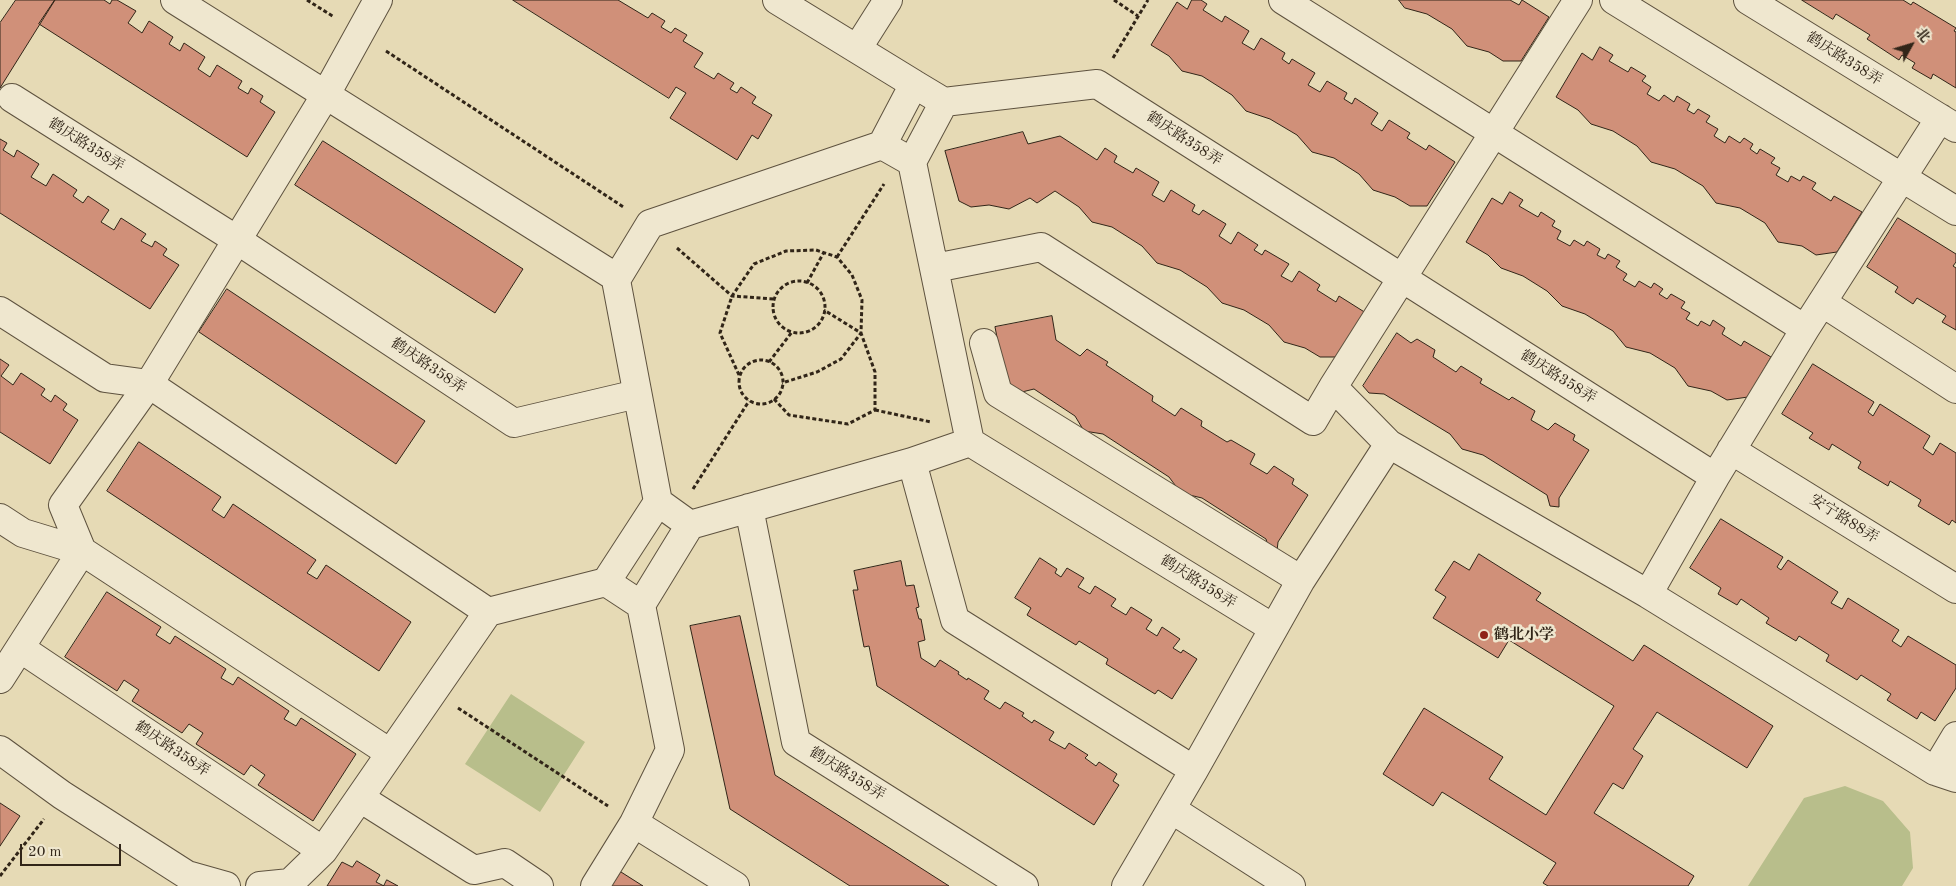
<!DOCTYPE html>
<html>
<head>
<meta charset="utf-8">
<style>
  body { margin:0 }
  #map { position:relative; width:1956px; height:886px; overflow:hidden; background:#e6dab5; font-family:"Old Standard TT","Noto Serif SC",serif }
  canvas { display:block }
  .north { position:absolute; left:1886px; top:20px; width:50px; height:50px; -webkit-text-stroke:4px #efe7cf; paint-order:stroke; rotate:51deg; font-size:14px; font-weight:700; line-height:20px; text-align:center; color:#312518 }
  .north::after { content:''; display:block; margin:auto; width:18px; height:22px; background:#312518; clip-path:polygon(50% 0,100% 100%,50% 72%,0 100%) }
  .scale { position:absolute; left:20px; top:844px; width:101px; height:22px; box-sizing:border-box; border:2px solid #312518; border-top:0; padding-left:6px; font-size:15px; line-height:18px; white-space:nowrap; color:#312518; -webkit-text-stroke:4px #efe7cf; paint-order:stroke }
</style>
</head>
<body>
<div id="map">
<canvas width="1956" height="886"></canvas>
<div class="north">北</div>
<div class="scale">20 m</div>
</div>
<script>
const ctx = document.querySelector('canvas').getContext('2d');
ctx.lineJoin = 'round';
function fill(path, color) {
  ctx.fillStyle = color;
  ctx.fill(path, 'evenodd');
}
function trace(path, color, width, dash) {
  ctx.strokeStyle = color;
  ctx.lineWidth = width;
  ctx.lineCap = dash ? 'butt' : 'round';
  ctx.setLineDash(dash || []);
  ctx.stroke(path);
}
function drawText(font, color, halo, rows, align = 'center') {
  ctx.font = font + ' "Old Standard TT","Noto Serif SC",serif';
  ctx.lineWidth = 5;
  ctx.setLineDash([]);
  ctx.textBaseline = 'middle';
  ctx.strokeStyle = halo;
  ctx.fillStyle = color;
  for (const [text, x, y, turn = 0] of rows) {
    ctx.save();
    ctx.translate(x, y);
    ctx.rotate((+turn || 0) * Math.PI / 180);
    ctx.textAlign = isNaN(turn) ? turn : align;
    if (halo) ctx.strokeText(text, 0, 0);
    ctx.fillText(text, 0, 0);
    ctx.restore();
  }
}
fill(new Path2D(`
  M511,694l74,48 -45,70 -75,-48z
  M1845,786l38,15 27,31 3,36 -11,18h-154l56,-88z`), '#b8be8b');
const building = new Path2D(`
  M16,0h39l-55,88v-65z
  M55,0h49l6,4 2,-4h5l19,11 -8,12 14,10 7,-12 24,16 -4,7 11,7 4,-8 21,14 -7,12 12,8 7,-12 25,16 -4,7 10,6 3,-6 12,8 -3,6 15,10 -28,45 -208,-133z
  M513,0h105l30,18 4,-5 13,8 -4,6 10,6 4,-5 12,7 -4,6 20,12 -9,14 20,12 4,-6 16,10 -4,6 7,4 4,-6 15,10 -4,6 20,12 -14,24 -6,-4 -15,25 -67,-42 16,-25 -10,-6 -7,11z
  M1192,0h9l6,4 -4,6 19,12 3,-6 24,15 -7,12 12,7 7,-12 24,15 -3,6 7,5 3,-5 23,14 -7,12 12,7 7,-11 20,12 -3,6 8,5 3,-6 23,15 -7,11 11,7 7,-11 21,13 -3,5 19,12 3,-5 26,17 -28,44h-17l-15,-9 -22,-7 -14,-16 -25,-16 -22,-6 -15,-17 -27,-16 -24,-8 -14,-16 -30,-19 -20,-5 -13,-15 -18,-11 26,-43 10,7z
  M1399,0h111l9,5 3,-5 27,17 -28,44h-18l-14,-9 -22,-6 -15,-17 -25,-15 -22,-6z
  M1802,0h101l8,5 2,-3 43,26 -2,3 2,1v56l-23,-14 -2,5 -19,-11 3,-5 -13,-8 -3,5 -32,-21 3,-4 -34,-21 -3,5z
  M1600,47l13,8 -4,6 19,11 3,-5 15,9 -4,5 9,6 -4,7 12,7 5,-6 10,7 3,-6 13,8 -3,6 7,4 4,-5 12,7 -4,6 12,7 -4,7 11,7 4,-7 11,7 4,-5 9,6 -3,5 7,5 3,-5 15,9 -4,5 9,5 -4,7 12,7 3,-6 9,5 3,-5 13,7 -4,6 19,12 3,-5 28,16 -25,40 -21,3 -14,-9 -24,-4 -13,-19 -25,-15 -24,-5 -13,-17 -28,-17 -24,-7 -14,-16 -24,-15 -22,-7 -13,-14 -22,-13 26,-44 10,7z
  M1023,132l5,12 32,-8 37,24 8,-12 12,8 -3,6 19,11 3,-5 23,14 -7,13 12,7 7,-12 24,15 -3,6 7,4 4,-5 23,14 -7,12 12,8 7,-12 20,13 -4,5 8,5 3,-5 24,14 -8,12 11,6 7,-11 21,14 -3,5 19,12 3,-6 27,17 -28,44h-18l-15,-9 -21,-6 -15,-17 -25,-15 -22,-7 -15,-16 -27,-17 -23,-7 -15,-17 -30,-19 -20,-5 -13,-15 -24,-16 -18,12 -7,-5 -21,11 -20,-4 -18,2 -12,-6 -14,-50z
  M0,139l7,4 -4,7 11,7 3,-7 22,14 -8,13 15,9 7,-12 24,16 -4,6 10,7 5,-7 21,14 -8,12 13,8 7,-12 25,16 -5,7 11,6 3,-6 12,8 -4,6 16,10 -29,44 -150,-96z
  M323,141l200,128 -28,44 -200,-128z
  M1510,192l13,8 -4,6 19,11 3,-5 14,9 -3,5 9,5 -4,8 13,7 4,-6 10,6 3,-5 13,8 -3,6 8,4 3,-5 12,7 -4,6 11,7 -4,6 12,7 4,-6 12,7 3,-5 9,6 -4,5 8,5 4,-5 14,8 -4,6 9,5 -4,6 12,7 3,-5 9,5 3,-6 12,8 -3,6 19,12 3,-5 27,16 -23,40 -21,3 -16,-9 -23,-5 -13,-18 -25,-15 -24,-6 -13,-16 -28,-17 -23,-8 -15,-15 -24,-15 -22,-8 -13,-13 -22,-13 26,-44 10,6z
  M1898,218l58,36v8l-3,4 3,2v62l-14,-8 4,-6 -29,-18 -4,6 -18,-12 3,-5 -31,-20z
  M227,289l198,132 -29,43 -197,-132z
  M1052,316l4,24 24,16 7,-7 21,13 -2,3 47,31 -1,5 23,15 6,-8 21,13 -1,5 26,16 4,-2 24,14 -5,10 17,10 7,-8 20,13 -2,5 16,11 -30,47 -1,9 -8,-1 -3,-11 -64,-41 -21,-5 -12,-16 -66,-43 -19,-3 -9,-15 -41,-27 -20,5 -7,-6 -12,-61z
  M1397,333l14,10 6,-4 18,11 -2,7 23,15 5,-6 21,13 -2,4 29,17 3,-3 23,14 -4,9 17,10 7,-7 20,12 -2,5 16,10 -30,48v9l-9,-1 -3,-11 -64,-40 -21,-6 -12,-15 -66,-40 -15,-1 -6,-7z
  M0,359l9,6 -8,11 12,9 8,-12 24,16 -4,6 10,7 4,-7 12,9 -4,6 15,10 -28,44 -50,-32z
  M1813,364l61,38 -6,10 5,4 7,-12 50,32 -7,12 10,7 7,-12 16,10v70l-4,-3 -3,5 -31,-19 3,-6 -31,-19 -2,5 -30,-18 3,-6 -29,-18 -3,6 -20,-12 4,-5 -31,-19z
  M139,442l82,55 -9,13 12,8 9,-14 83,56 -9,13 10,6 9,-14 85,57 -32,49 -272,-180z
  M1721,519l62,38 -6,10 4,3 7,-10 50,32 -7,11 11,6 6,-11 51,32 -7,11 9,6 7,-11 48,29v23l-21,33 -14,-9 -4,7 -30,-19 4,-6 -30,-19 -4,5 -31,-19 3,-6 -30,-19 -3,5 -30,-18 3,-5 -28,-19 -4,6 -19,-11 3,-6 -31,-20z
  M1479,554l62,39 -5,7 97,61 11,-16 129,81 -26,42 -90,-56 -24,37 10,7 -20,33 -10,-6 -19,30 100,63 -6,10h-140l-5,-3 13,-20 -114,-71 -9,14 -50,-32 41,-66 79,49 -14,22 57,36 68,-109 -105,-66 -11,18 -65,-40 13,-21 -11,-7 19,-29 15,9z
  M1040,558l17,11 -2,4 6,4 6,-9 17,10 -6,9 12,7 5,-8 21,13 -5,7 15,9 5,-8 21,13 -6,9 11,7 5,-9 18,12 -7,9 8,5 2,-3 14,9 -25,40 -14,-9 -3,4 -49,-30 2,-5 -29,-18 -3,4 -49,-30 4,-7 -16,-10z
  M901,561l5,25 8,-1 5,22 -3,1 3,11h2l4,21 -7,2 3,16 14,9 5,-7 19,12 -1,2 9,6 1,-2 21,13 -5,8 16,10 5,-7 19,11 -2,3 10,7 2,-3 20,12 -5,8 16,9 4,-6 19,12 -3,3 11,8 3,-4 18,12 -4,7 6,4 -25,40 -217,-139 -8,-40 -5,1 -11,-57h5l-4,-19z
  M107,592l54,35 -5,8 14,9 5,-8 51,33 -5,9 12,7 5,-8 51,34 -5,8 12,7 5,-8 55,36 -43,67 -55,-36 7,-10 -14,-10 -7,10 -48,-31 7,-11 -14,-9 -7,9 -50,-32 7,-11 -15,-10 -7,11 -52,-34z
  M740,616l35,159 174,111h-99l-120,-77 -40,-183z
  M0,803l20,13 -20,30z
  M357,861l23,14 -4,7 8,4h-57l15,-24 10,5z
  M621,872l22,14h-31z
  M387,880l11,6h-14z`);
fill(building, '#d09079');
trace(building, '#312518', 1);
const minor = new Path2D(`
  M175,0l442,278
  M777,0l137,84
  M1283,0l522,329
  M1614,0l342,211
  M1748,0l208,128
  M857,49l31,-49
  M12,98l225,142 277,183 123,-29
  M944,102l153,-18 618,393
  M882,145l30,17 58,280 -58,20 -222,63 -32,-23 -42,-222 34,-56z
  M882,145l32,-61 30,18 -32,60
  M935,268l106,-21 272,174 20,-34
  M1823,303l133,86
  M0,311l105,67 44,6 339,228
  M984,343l14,50 303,187
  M970,442l303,186
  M1389,444l-56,-57 245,-387
  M1731,450l225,139
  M912,462l43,158 239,150
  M658,502l-52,80 35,23 49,-80
  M749,508l47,234 228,144
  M0,518l23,15 59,18 308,202
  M1648,594l67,-117 90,-148 135,-211
  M641,605l29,145 -36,73 101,63
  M20,648l303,203
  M0,679l82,-128 -19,-46 86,-121 176,-288 53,-96
  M0,750l62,45 125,80 39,11
  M1935,771l21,-35
  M360,798l114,72 31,-7 34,23
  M1171,809l120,77
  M260,886l30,-3 33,-32 165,-239 118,-30
  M595,886l39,-63
  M1126,886l68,-116 107,-190 88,-136 259,150 287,177 21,7`);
trace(minor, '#5e523f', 30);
trace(new Path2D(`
  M307,0l27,17
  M1114,0l24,16
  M386,51l239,157
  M1113,58l35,-58
  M677,248l55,48 42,3
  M837,257l47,-73
  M773 307a26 26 0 1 1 52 0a26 26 0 1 1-52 0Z
  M807,283l17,-31
  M739 382a22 22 0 1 1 44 0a22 22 0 1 1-44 0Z
  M769,362l23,-30
  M739,375l-19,-42 12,-37 22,-32 32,-13 30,-1 21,7 15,18 10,25 -1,33 -20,26 -24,13 -35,11
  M774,399l15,16 59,9 27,-14v-38l-14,-39 -37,-23
  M875,410l56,12
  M693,489l56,-88
  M458,708l150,98
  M0,876l44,-57`), '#312518', 3, [4, 2.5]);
trace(minor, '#efe7cf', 28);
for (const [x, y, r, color] of [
  [1484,635,5,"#8f2418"]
]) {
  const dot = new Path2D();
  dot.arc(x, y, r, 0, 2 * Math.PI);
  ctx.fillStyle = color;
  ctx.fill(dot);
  trace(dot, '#efe7cf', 2);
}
drawText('15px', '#312518', '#efe7cf', [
  ["鹤庆路358弄",1844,59,32],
  ["鹤庆路358弄",1184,139,33],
  ["鹤庆路358弄",86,145,32],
  ["鹤庆路358弄",428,366,34],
  ["鹤庆路358弄",1558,377,32],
  ["安宁路88弄",1844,519,32],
  ["鹤庆路358弄",1198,582,32],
  ["鹤庆路358弄",172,749,34],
  ["鹤庆路358弄",847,774,32]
]);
drawText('bold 15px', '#312518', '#efe7cf', [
  ["鹤北小学",1494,635]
], 'left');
</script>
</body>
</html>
